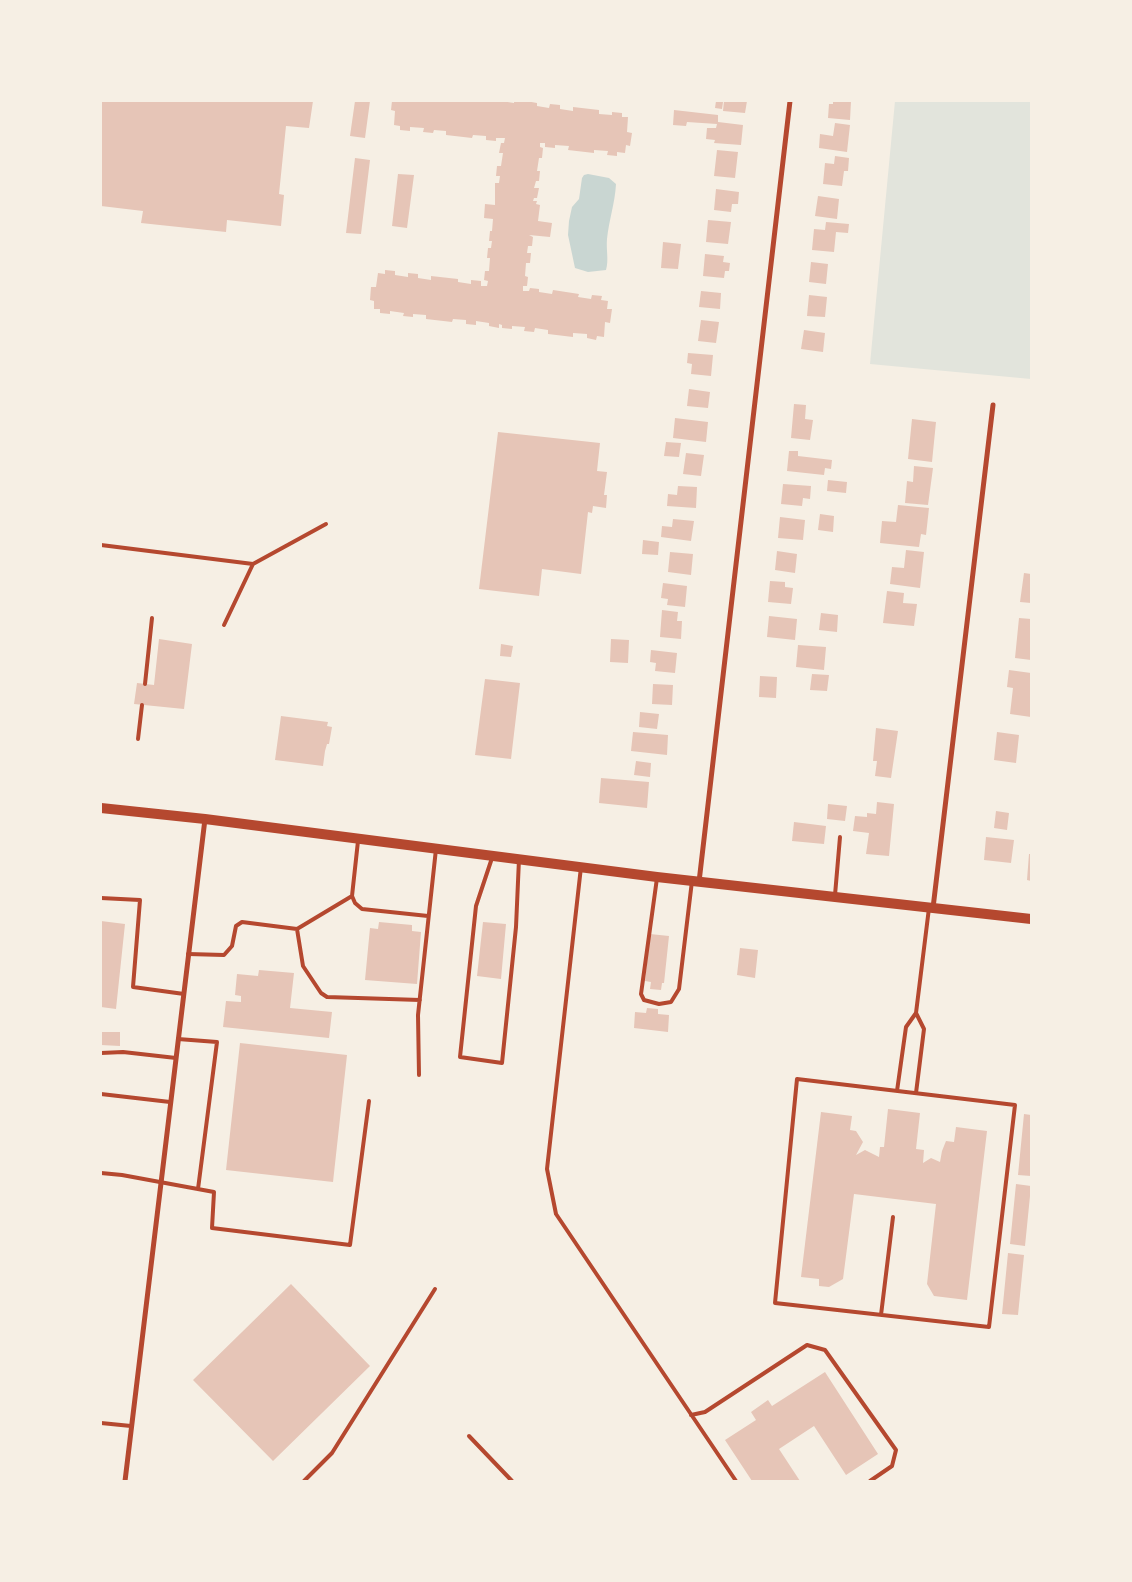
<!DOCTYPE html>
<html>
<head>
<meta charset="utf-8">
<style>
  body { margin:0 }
  #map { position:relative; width:1132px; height:1582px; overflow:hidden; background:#f6efe4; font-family:Montserrat,sans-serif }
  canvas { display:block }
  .frame { position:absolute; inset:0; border:102px solid #f6efe4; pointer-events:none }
</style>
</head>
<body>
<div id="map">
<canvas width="1132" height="1582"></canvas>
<div class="frame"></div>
</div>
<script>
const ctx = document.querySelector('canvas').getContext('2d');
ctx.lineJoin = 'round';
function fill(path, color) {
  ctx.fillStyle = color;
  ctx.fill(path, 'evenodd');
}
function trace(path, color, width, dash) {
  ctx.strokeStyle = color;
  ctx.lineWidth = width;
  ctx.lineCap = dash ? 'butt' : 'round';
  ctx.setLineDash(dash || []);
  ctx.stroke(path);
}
fill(new Path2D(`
  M895,101h136v278l-161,-15z`), '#e2e4dc');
fill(new Path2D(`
  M588,174l21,4 7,6c-1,19 -7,36 -9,55 -1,11 2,21 -1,31l-18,2 -13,-4 -7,-33 1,-14 3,-14 7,-8 3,-21 2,-3z`), '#c9d6d2');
fill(new Path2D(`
  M101,101h212l-4,27 -23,-2 -7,68 5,1 -3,31 -54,-6 -1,12 -85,-9 2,-12 -42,-5z
  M355,101h15l-5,37 -15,-2z
  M392,101h109l13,2v-2h12l11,2v3l12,2 1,-4 10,1v4l13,2v-4l26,3v4l13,1v-3l10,1v4h6l-1,15 5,1 -2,13 -4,-1 -1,8 -8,-1v4l-10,-1 1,-4 -14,-1v3l-26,-3 1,-4 -14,-1v3l-10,-1v-4h-5v4l3,1 -1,10h-3l-2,13h3l-1,10h-3l-2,7h5l-2,10h-3l-1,3h4l-1,3 4,1 -2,16 14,2 -2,14 -21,-2 4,2 -1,9h-4l-1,7h4l-1,10h-4l-1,13 3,1 -1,9h-4v5h6l1,-3 9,1v3l13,2 1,-4 26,4 -1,3 13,2 1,-4 10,1 -1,4 7,1 -1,8h5l-2,14 -5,-1 -1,15 -7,-1 -1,4 -9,-2v-4l-14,-1v4l-25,-3v-4l-13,-2 -1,4 -10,-1 1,-4 -13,-1v3l-10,-1v-3l-3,-1v4l-10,-2v-3l-13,-2v4l-10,-1v-4l-13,-1 -1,3 -26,-3v-4l-13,-1v3l-10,-1 1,-3 -14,-2v3l-10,-1v-4h-6v-8l-4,-1 1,-13h5l2,-14 7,1v-4l10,1v4l13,2v-4l10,1v4l13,2v-4l27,3v3l13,2v-4l10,1v5h6l1,-5 -4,-1 1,-9h4l1,-13h-3l1,-10h3l1,-7h-3l1,-10h2l1,-12 -9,-1 1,-14 10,1v-22h4l1,-7h-4l1,-10h4l2,-13h-4l2,-10h3l1,-5h-9v3l-10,-1v-4l-13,-1 -1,3 -26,-3v-4l-12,-1 -1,3 -10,-1 1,-4 -14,-1v4l-10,-1v-4l-6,-1 1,-14 -4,-1z
  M716,101l7,1 -1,7 -7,-1z
  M724,101h23l-2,12 -22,-2z
  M833,101h18l-1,19 -22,-2 1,-14h4z
  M674,110l44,5v7l25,3 -2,20 -27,-2 1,-3 -9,-1 1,-11h9l1,-4 -30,-2 -1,4 -13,-1z
  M835,123l15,2 -3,27 -28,-4 1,-14 13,2z
  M717,150l21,2 -3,26 -21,-2z
  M835,156l14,2 -1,13h-4l-2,15 -19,-2 2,-21 9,1z
  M355,158l15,2 -9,74 -15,-1z
  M398,174l16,1 -7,53 -15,-2z
  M716,189l23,3 -1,12h-6l-1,8 -17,-2z
  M818,196l21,3 -2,20 -22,-3z
  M708,220l23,2 -3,22 -22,-2z
  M826,222l23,2 -1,9 -12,-1 -2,20 -22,-2 2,-21 11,1z
  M663,242l18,2 -3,25 -17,-1z
  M705,254l19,2 -1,6 7,1 -1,8h-4l-1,7 -21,-2z
  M811,262l17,2 -2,20 -17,-2z
  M701,291l20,2 -1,16 -21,-2z
  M809,295l18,2 -2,20 -18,-1z
  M701,320l18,2 -3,21 -18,-2z
  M804,330l21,3 -2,19 -22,-3z
  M688,353l25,2 -2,21 -20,-2 1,-10 -5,-1z
  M689,389l21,3 -2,16 -21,-2z
  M794,404l12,1 -1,14 8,1 -3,20 -19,-2z
  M675,418l33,4 -2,20 -33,-4z
  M912,419l24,3 -4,40 -24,-3z
  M498,432l102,11 -3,28 10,1 -3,23h3l-1,13 -13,-2 -1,7 -4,-1 -7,62 -39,-5 -3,27 -60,-7z
  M666,442l15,1 -2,14 -15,-1z
  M789,451h9v5l34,4 -1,9 -6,-1 -1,7 -37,-4z
  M686,453l18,2 -3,21 -18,-2z
  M914,466l19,2 -5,37 -23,-2 2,-22 6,1z
  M828,480l19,2 -1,11 -19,-2z
  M783,484l28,2 -1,13 -7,-1 -1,8 -21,-2z
  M678,486l19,1 -1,21 -29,-2 1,-12 9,1z
  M898,505l31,3 -3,27 -5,-1 -2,13 -39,-4 2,-22 14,1z
  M820,514l14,2 -1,16 -15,-2z
  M780,517l25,3 -2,20 -25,-2z
  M673,519l21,2 -3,20 -30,-4 1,-11 10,1z
  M643,540l16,2 -1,13 -16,-1z
  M906,550l18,2 -4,36 -30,-4 2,-17 12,1z
  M777,551l20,3 -2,19 -20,-3z
  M670,552l23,2 -2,21 -23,-3z
  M1024,573l7,1v29l-11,-1z
  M770,581l15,1v5l8,1 -2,16 -23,-2z
  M663,583l24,3 -2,21 -18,-2 1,-6 -7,-1z
  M887,591l17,2 -1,10 14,1 -3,22 -31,-3z
  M662,610l16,2 -1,9h5l-1,18 -21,-2z
  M821,613l17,2 -1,17 -18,-2z
  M769,616l28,3 -2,21 -28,-3z
  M1019,618l12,1v41l-16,-2z
  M159,639l33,5 -8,65 -50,-5 3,-21 17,2z
  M611,639l18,1 -1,23 -18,-1z
  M501,644l12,2 -2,11 -11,-1z
  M798,645l28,2 -2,23 -28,-3z
  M651,650l26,3 -2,20 -20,-2 1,-8 -6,-1z
  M1009,670l22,3v44l-21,-3 3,-26 -6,-1z
  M812,674l17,1 -2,16 -17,-1z
  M760,676l17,1 -1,21 -17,-1z
  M485,679l35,4 -9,76 -36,-4z
  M653,684l20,1 -1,20 -20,-1z
  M640,712l19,2 -2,15 -18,-2z
  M281,716l47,6 -1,4 5,1 -3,17h-2l-2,7 -2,15 -48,-6z
  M876,728l22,3 -7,47 -16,-2 2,-15h-4z
  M633,732l35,3 -1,20 -36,-4z
  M997,732l22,3 -3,28 -22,-3z
  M636,761l15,2 -1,14 -16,-2z
  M601,778l48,4 -2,26 -48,-5z
  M877,802l17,2 -5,52 -23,-2 3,-21 -16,-2 2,-15 12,1v-4l9,1z
  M828,804l19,2 -2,15 -18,-2z
  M996,811l13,2 -2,17 -13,-2z
  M794,822l32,4 -2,18 -32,-3z
  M986,837l28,3 -3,23 -27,-3z
  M1029,854h2v27l-4,-1z
  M101,921l24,3 -9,85 -15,-2z
  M379,922l33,3v6l9,1 -4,52 -52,-4 5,-52 8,1z
  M483,922l23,2 -5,55 -24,-3z
  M650,934l19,2 -5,47h-2l-1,7 -11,-1 1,-7 -6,-1z
  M740,948l18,2 -3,28 -18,-3z
  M259,970l35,3 -4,35 42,4 -3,26 -106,-11 3,-26 15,1v-6l-6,-1 2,-21 21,2z
  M647,1008l11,1v5l11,1 -1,17 -34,-4 1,-16 11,1z
  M101,1032h19v14l-19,-1z
  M240,1043l107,12 -14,127 -107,-12z
  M888,1109l32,4 -4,36 8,1 -1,13 8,-5 9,4 2,-11 4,-10 8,1 2,-15 31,4 -20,169 -33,-4 -7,-12 9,-80 -82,-10 -11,85 -14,8 -10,-1v-7l-18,-2 20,-165 31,4 -2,14 6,1 7,11 -7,13 9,-5 14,7 1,-10h4z
  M1024,1114l7,1v61l-13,-1z
  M1016,1184l15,2 -6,60 -15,-2z
  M1008,1253l16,2 -6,60 -16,-1z
  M291,1284l79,82 -97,95 -80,-81z
  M825,1372l53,82 -32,21 -32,-49 -35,23 21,32h-48l-27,-41 31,-20 -5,-8 17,-12 4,6z`), '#e6c5b7');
trace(new Path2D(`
  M101,545l152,19 73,-40
  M224,625l29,-61
  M145,684l7,-66
  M138,739l4,-34
  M358,841l-6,55 3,7 7,6 66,7
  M492,858l-16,48 -16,151 42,6 14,-136 3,-68
  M581,867l-34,302 9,45 180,267
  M657,878l-16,116 3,6 15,4 12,-2 8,-13 13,-108
  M835,895l5,-58
  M101,898l39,2 -7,87 51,7
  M297,929l6,37 18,27 6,4 93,3
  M188,954l36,1 8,-9 4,-20 6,-4 55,7 55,-33
  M916,1013l8,16 -8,64
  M178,1039l39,3 -19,147
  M101,1053l22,-1 53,6
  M419,1075l-1,-60 18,-166
  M797,1079l218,26 -26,222 -214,-24z
  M897,1091l9,-64 10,-14 13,-105
  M101,1094l69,8
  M101,1173l21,2 92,17 -2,36 138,17 19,-144
  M881,1315l12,-98
  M691,1415l14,-3 102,-67 18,5 71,100 -4,16 -22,15
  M101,1423l30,3
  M469,1436l43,45
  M304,1481l28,-28 103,-164`), '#b5482f', 4);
trace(new Path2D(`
  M699,882l91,-781
  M933,908l60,-503
  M125,1481l80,-662`), '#b5482f', 5);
trace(new Path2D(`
  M101,808l104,11 452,58 374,42`), '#b5482f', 10);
</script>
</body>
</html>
